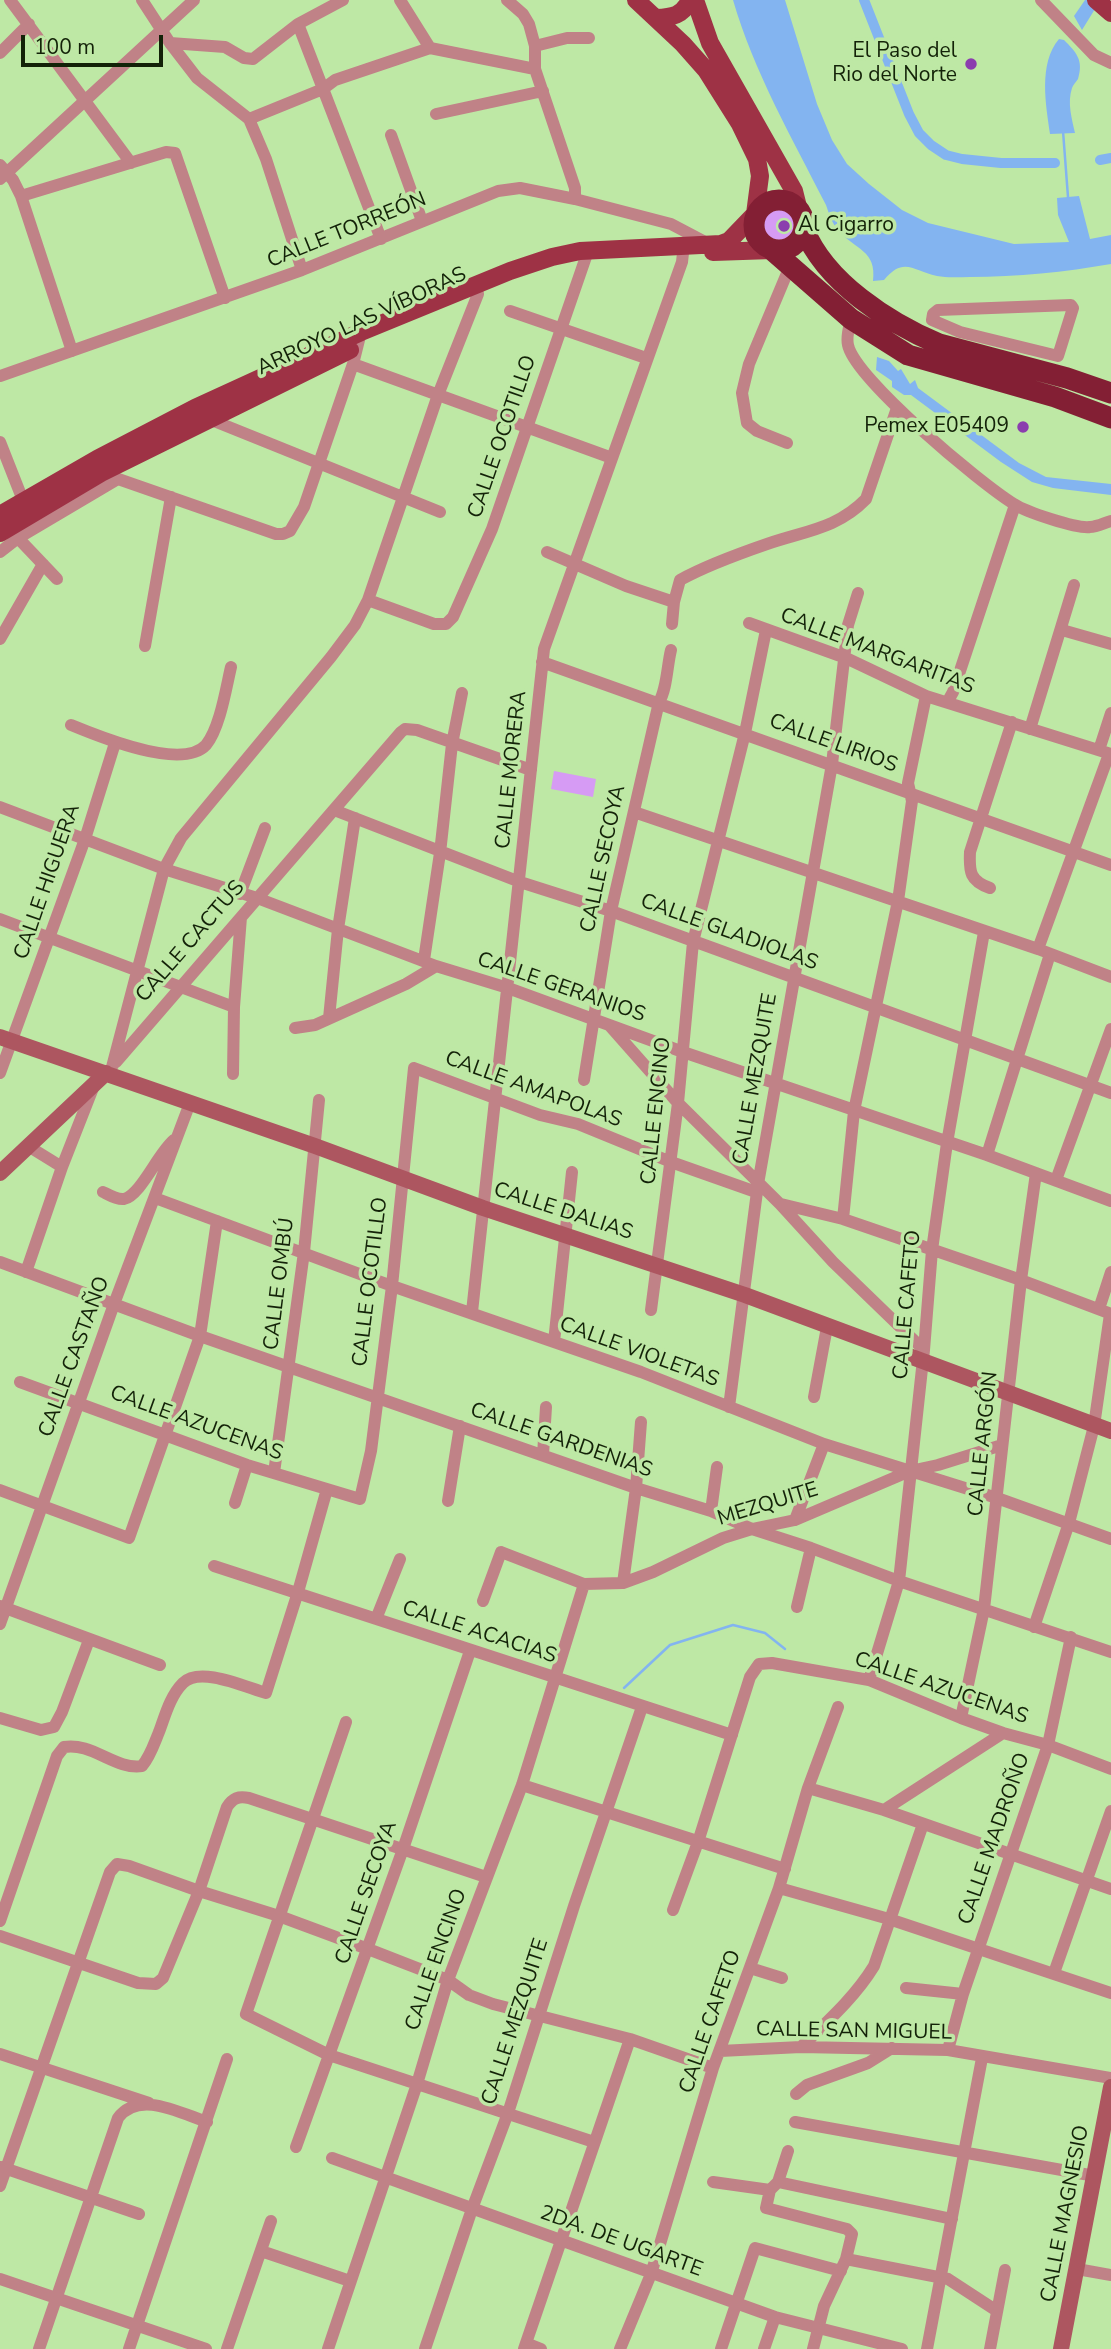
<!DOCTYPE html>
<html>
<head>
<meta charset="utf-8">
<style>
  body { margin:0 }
  #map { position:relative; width:1111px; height:2349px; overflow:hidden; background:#bee8a5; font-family:"Nunito Sans",sans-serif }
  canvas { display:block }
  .scale { position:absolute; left:21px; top:35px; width:142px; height:32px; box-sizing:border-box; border:4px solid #132208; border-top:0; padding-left:9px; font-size:21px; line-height:24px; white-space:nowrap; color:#132208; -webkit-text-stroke:5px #bee8a5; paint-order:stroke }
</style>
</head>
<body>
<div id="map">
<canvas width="1111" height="2349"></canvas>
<div class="scale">100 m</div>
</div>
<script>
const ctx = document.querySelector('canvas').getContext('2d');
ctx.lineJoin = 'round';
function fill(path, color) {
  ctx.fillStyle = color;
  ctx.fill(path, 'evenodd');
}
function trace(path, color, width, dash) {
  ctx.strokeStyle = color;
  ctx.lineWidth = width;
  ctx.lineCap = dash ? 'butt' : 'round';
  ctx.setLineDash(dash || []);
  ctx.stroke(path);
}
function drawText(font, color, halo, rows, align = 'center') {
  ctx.font = font + ' "Nunito Sans",sans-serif';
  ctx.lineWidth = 7;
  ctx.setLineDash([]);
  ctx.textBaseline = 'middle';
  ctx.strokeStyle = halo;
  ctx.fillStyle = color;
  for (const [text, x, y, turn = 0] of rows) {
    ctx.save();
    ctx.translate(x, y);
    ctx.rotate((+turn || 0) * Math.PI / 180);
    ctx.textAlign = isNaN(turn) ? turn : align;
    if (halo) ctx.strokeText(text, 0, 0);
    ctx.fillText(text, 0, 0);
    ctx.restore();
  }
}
fill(new Path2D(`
  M764 225a15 15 0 1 1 30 0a15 15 0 1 1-30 0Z
  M554,771l42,8 -3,18 -42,-8z`), '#d69bf4');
fill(new Path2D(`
  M733,0h52l32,104 15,36 15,24 22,20 33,26 26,13 86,21 55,-2 -11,-27 -1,-17 22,-2 11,43 21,-4v29c-46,8 -94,13 -141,13 -11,0 -23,1 -33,-1 -24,-5 -33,-20 -53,4l-11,1c4,-31 -18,-31 -35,-51 -6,-7 -9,-16 -12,-25 -34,-67 -72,-133 -93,-205z
  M1085,0h20l-10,9 -13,21 -8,-14z
  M1059,39l5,1c12,12 20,20 14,39 -2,3 -5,6 -6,9 -5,15 0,31 3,45l-25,1c-4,-29 -12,-70 9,-95z
  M877,357l12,4 9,10 3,-2 9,15 5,-4 3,8 101,75 27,14 65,7v11l-58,-7 -21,-6 -31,-20 -90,-67h-7l-12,-8v-6l-16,-11z`), '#83b4f0');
trace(new Path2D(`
  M1063,131l5,66
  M624,1688l46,-43 63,-20 32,8 20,16`), '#83b4f0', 2.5);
trace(new Path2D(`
  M864,0l45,114 10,19 12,12 15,10 16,4 39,4h54
  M1100,160l11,-2`), '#83b4f0', 10);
trace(new Path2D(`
  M10,0l121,163
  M142,0l28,43 27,35 52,41 17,40 36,111
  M400,0l30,48
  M507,0l16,14 6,10 6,22v23l40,119v11
  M1041,0l53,55 17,8
  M298,24l83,215
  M170,43l55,4 19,11 9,1 45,-35 45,-24
  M535,46l32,-8h22
  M0,53l29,-29
  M436,114l107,-23
  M249,119l74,-30 12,-9 95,-32 105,21
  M391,135l31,86
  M0,165l13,15 8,16 51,155
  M0,179l194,-179
  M21,196l145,-44 9,1 50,145
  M1071,305l2,3 -15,48 -98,-24 -28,-12 1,-6 5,-4z
  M510,311l136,47
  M851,319c-2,9 -5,17 -3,26 7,34 132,138 166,159 12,8 63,25 76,23 7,0 14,-4 21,-6
  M353,364l259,94
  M0,376l302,-106 196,-79 22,-3 55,11 96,25 38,20
  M209,419l231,93
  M0,442l26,66
  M787,443l-30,-12 -10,-8 -5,-30 7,-29 41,-98
  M101,473l175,61h7l7,-3 14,-24 49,-143 8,-32
  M18,538l39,41
  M0,552l18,-14 98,-58
  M547,552l79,34 48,16
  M368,600l66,24h12l7,-7 39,-88 96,-278
  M749,623l97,35 80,38 185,58
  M672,624l2,-22 6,-22c27,-15 58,-26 87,-36 37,-13 70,-15 99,-45l31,-91
  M1062,630l49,14
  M0,639l43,-75
  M145,646l26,-149
  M542,662l569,203
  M948,701l5,-9 62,-187
  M71,725c29,12 111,46 135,20 14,-17 20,-57 25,-78
  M1030,729l44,-144
  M1099,750l12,-37
  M0,807l164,62 93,29 179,68 72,22 175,64 304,103 124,46
  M334,810l186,72 91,29 500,182
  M634,812l404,137 73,28
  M990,888c-20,-7 -21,-16 -20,-36l42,-130
  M240,894l25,-66
  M0,919l234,88
  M1038,949l71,-195
  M424,960l16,-107 12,-109 10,-51
  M329,1018l9,-89 17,-111
  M610,1026l68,77 102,101 53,58 91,88
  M295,1028l20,-3 91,-41 30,-18
  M116,1062l285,-330 4,-3 12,1 114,40
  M112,1067l52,-198 17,-31 150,-181 24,-32 13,-25 70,-205 40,-101 -2,-9
  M0,1073l85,-234 30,-96
  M233,1074l1,-67 7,-90
  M584,1080l27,-169 48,-209c8,-13 8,-36 12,-52
  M28,1146l34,21
  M987,1155l63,-201
  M1056,1180l55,-151
  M103,1192c6,3 14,8 21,7 17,-4 34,-46 50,-59
  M155,1198l237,88 249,86 183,72 173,54 114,41
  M781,1204l62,15 178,61 90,34
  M843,1219l11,-108 44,-210 14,-100 -4,-18 18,-87
  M0,1262l200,74 436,152 75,23 41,18 59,19 88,33 212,71
  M26,1272l36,-105 31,-79
  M1099,1309l12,-37
  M651,1310l27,-207 15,-161 52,-209 21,-103
  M472,1312l72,-663 138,-387 1,-9
  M554,1342l18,-170
  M20,1382l227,83 113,34 11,-48 21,-165 22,-218 126,47 38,9 93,38 85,30
  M814,1397l13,-70
  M729,1407l29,-223 74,-420 16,-139 10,-32
  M543,1455l3,-48
  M274,1473l30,-221 15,-152
  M0,1490l129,48 71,-202 17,-115
  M448,1501l12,-75
  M235,1503l12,-38
  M711,1511l6,-44
  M795,1520l29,-76
  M214,1566l518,169
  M623,1583l13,-95 5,-66
  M483,1601l18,-49 83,32 39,-1 30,-11 70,-34 29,-9 43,-9 115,-49 28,-6 64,-20
  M0,1606l160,59
  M797,1607l14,-59
  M376,1619l24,-60
  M0,1624l114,-320 76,-201
  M1034,1627l35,-104 25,-97 16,-112
  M869,1680l30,-99 25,-231 8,-100 15,-107 37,-211
  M0,1718l41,12 13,-3 8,-15 27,-72
  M961,1718l23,-109 37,-329 15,-107
  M346,1722l-100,292 83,41 265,87
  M522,1785l263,84
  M808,1788l76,22 227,79
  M884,1810l119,-77
  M779,1888l110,31 222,74
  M673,1910l25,-68 52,-165 9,-13 13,-1 97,17 92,38 42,15 45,12 63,24
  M0,1921l57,-165 7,-9c28,-5 51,23 78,19 8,-9 12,-22 17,-34 6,-16 11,-36 24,-49 17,-17 62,4 83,10l32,-101 29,-103
  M0,1936l138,47 18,1 7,-6 36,-87 28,-84c6,-9 11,-11 22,-9l237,79
  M750,1968l32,10
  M1054,1973l57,-162
  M906,1988l57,6
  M801,2047c27,-26 54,-50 73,-81l49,-142
  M948,2050l15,-56 85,-249 23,-108
  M720,2051l81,-4 147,3 163,28
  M0,2054l149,49
  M796,2094l11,-9 61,-22 24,-15
  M795,2122l300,54
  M296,2147l107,-298 67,-198
  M332,2158l443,159 127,32
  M1,2167l138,47
  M713,2182l57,8
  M778,2182l10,-31
  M0,2186l110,-314 7,-8 12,2 70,25 80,25 89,33 80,31 21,15 24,9 137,35 83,29
  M770,2190l-4,18 81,21 5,5 -6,25 -22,47 -11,43
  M770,2190l8,-8 174,37
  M261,2251l89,30
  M846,2259l102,20 49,32
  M1077,2269l34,6
  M0,2279l206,70
  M526,2343l15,6
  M39,2349l79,-231c21,-28 62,-5 89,4
  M129,2349l98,-290
  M227,2349l44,-128
  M328,2349l89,-265 31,-104 74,-195 62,-201
  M425,2349l47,-140 36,-96 66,-207 68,-199
  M524,2349l106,-310
  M620,2349l31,-75 62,-206 66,-180 29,-100 30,-81
  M721,2349l34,-101 86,23
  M764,2349l11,-32
  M927,2349l55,-291
  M990,2349l15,-79`), '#c08287', 12);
trace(new Path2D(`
  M0,1037l315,109 168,62 262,87 366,136
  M0,1173l106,-100
  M1061,2349l50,-262`), '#ad5660', 16);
trace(new Path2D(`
  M695,0l15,43 84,148 4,16
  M1096,0l15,13
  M656,18c17,-1 26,-2 34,-18
  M713,252l59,-2
  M0,515l97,-56 98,-51 166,-76 149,-61 42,-14 28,-6 141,-7 8,-3 26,-27 5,-38 -3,-17 -17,-35 -34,-54 -23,-26 -47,-44
  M0,533l101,-60 249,-123`), '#9e3245', 18);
trace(new Path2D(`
  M754 225a25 25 0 1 1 50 0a25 25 0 1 1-50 0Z
  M804,229c21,53 85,94 135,115l128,34 44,15
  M772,250l79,69 57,36 147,42 56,21`), '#831f34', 21);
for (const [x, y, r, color] of [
  [971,64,7,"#8b3dae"],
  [784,226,7,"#8b3dae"],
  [1023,427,7,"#8b3dae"]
]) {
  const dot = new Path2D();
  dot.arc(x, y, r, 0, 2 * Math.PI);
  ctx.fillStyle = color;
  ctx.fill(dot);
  trace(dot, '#bee8a5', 2.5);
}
drawText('21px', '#132208', '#bee8a5', [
  ["El Paso del",957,52],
  ["Rio del Norte",957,76],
  ["Al Cigarro",798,226,"left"],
  ["Pemex E05409",1009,427]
], 'right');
drawText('21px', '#132208', '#bee8a5', [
  ["CALLE TORREÓN",347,231,-22],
  ["ARROYO LAS VÍBORAS",362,322,-25],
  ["CALLE OCOTILLO",503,437,-71],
  ["CALLE MARGARITAS",877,652,21],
  ["CALLE LIRIOS",833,744,20],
  ["CALLE MORERA",512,770,-84],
  ["CALLE SECOYA",604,859,-78],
  ["CALLE HIGUERA",48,882,-71],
  ["CALLE GLADIOLAS",729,933,20],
  ["CALLE CACTUS",191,942,-49],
  ["CALLE GERANIOS",561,988,19],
  ["CALLE MEZQUITE",756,1079,-80],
  ["CALLE AMAPOLAS",533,1090,20],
  ["CALLE ENCINO",657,1111,-84],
  ["CALLE DALIAS",563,1212,18],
  ["CALLE OCOTILLO",371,1282,-83],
  ["CALLE OMBÚ",280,1284,-83],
  ["CALLE CAFETO",908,1305,-85],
  ["CALLE VIOLETAS",639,1353,20],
  ["CALLE CASTAÑO",75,1357,-70],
  ["CALLE AZUCENAS",196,1424,20],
  ["CALLE GARDENIAS",561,1441,19],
  ["CALLE ARGÓN",984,1444,-84],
  ["MEZQUITE",768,1505,-17],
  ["CALLE ACACIAS",479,1633,18],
  ["CALLE AZUCENAS",941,1689,19],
  ["CALLE MADROÑO",995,1839,-71],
  ["CALLE SECOYA",367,1893,-71],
  ["CALLE ENCINO",437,1960,-71],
  ["CALLE MEZQUITE",516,2022,-72],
  ["CALLE CAFETO",711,2022,-71],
  ["CALLE SAN MIGUEL",854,2032,1],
  ["CALLE MAGNESIO",1066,2214,-79],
  ["2DA. DE UGARTE",621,2242,20]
]);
</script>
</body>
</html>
